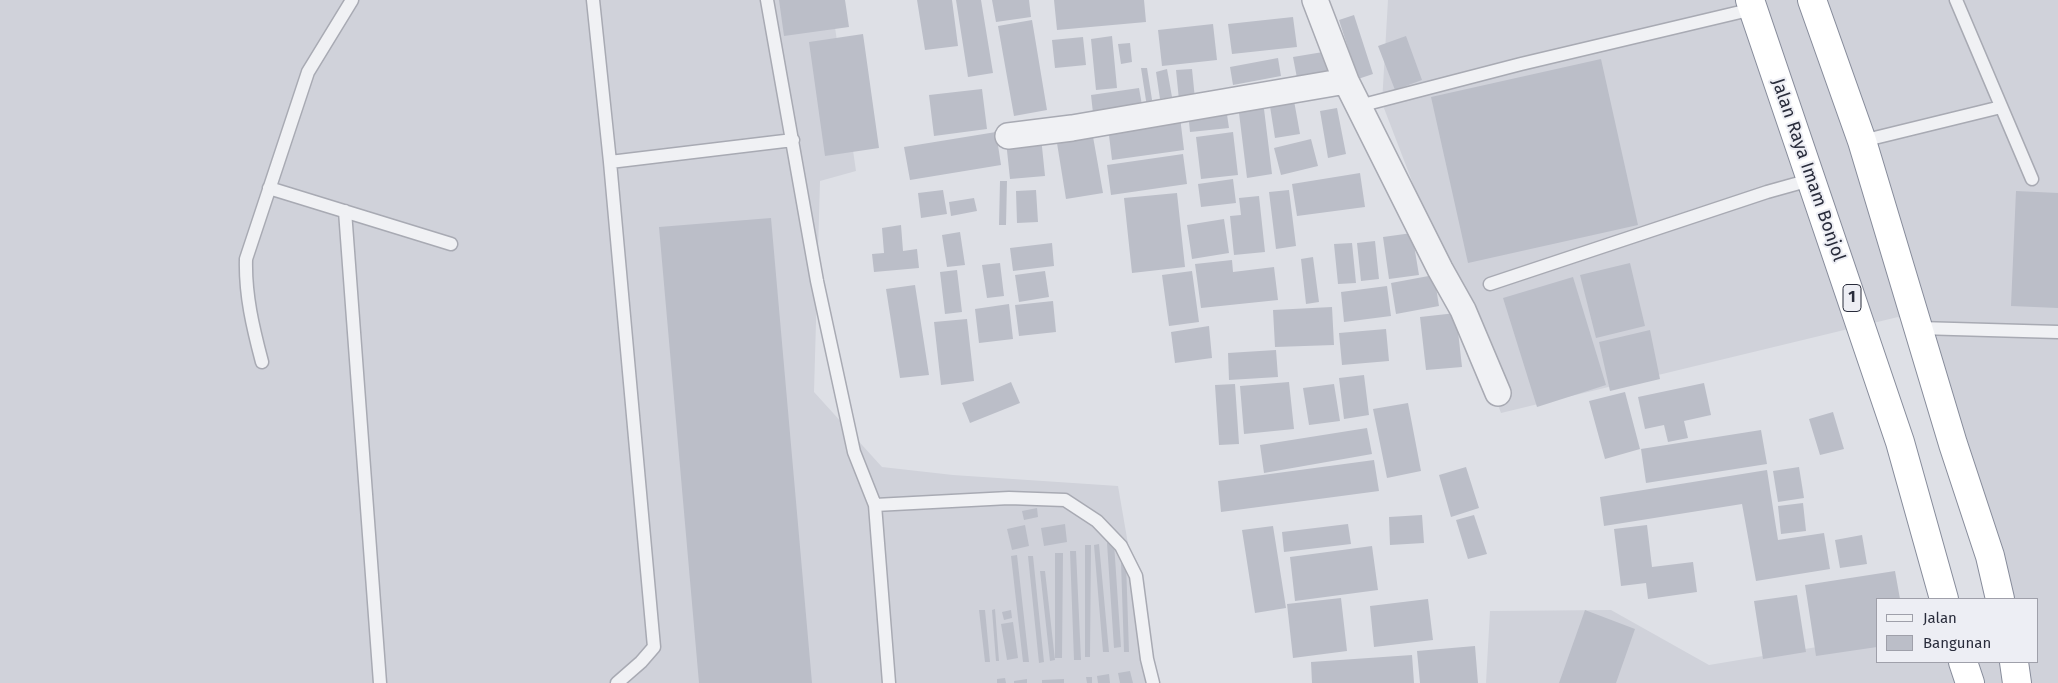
<!DOCTYPE html>
<html>
<head>
<meta charset="utf-8">
<style>
  body { margin:0 }
  #map { position:relative; width:2058px; height:683px; overflow:hidden; background:#dee0e6; font-family:"Fira Sans",sans-serif }
  canvas { display:block }
  .legend { position:absolute; left:1876px; top:598px; width:162px; height:65px; box-sizing:border-box; background:#edeef4; border:1px solid #9fa0aa; margin:0; padding:6px 9px; list-style:none; font-size:15px; color:#292c3b }
  .legend li { display:flex; align-items:center; gap:10px; height:25px }
  .legend b { width:25px; border:1px solid #9fa0aa }
</style>
</head>
<body>
<div id="map">
<canvas width="2058" height="683"></canvas>
<ul class="legend">
<li><b style="height:6px;background:#f0f1f4"></b>Jalan</li>
<li><b style="height:14px;background:#bbbec8"></b>Bangunan</li>
</ul>
</div>
<script>
const ctx = document.querySelector('canvas').getContext('2d');
ctx.lineJoin = 'round';
function fill(path, color) {
  ctx.fillStyle = color;
  ctx.fill(path, 'evenodd');
}
function trace(path, color, width, dash) {
  ctx.strokeStyle = color;
  ctx.lineWidth = width;
  ctx.lineCap = dash ? 'butt' : 'round';
  ctx.setLineDash(dash || []);
  ctx.stroke(path);
}
function drawText(font, color, halo, rows, align = 'center') {
  ctx.font = font + ' "Fira Sans",sans-serif';
  ctx.lineWidth = 4;
  ctx.setLineDash([]);
  ctx.textBaseline = 'middle';
  ctx.strokeStyle = halo;
  ctx.fillStyle = color;
  for (const [text, x, y, turn = 0] of rows) {
    ctx.save();
    ctx.translate(x, y);
    ctx.rotate((+turn || 0) * Math.PI / 180);
    ctx.textAlign = isNaN(turn) ? turn : align;
    if (halo) ctx.strokeText(text, 0, 0);
    ctx.fillText(text, 0, 0);
    ctx.restore();
  }
}
fill(new Path2D(`
  M0,0h831l25,171 -36,10 -6,211 68,75 71,8 165,11 34,197h-1152z
  M1388,0h670v683h-572l4,-72 121,-1 98,55 168,-28v25h160v-63h-51l-67,-271 -21,-11 -397,96 -119,-310z`), '#d0d2da');
fill(new Path2D(`
  M779,0h66l4,27 -65,9z
  M917,0h35l6,46 -33,4z
  M956,0h25l12,73 -25,4z
  M992,0h37l2,17 -35,5z
  M1054,0h90l2,22 -89,8z
  M1354,15l19,59 -15,5 -19,-59z
  M1293,17l4,30 -65,7 -4,-30z
  M1032,20l15,90 -33,6 -16,-90z
  M1213,24l4,36 -55,6 -4,-36z
  M863,34l16,114 -54,8 -16,-114z
  M1112,36l5,52 -21,2 -5,-51z
  M1406,36l16,44 -27,10 -17,-44z
  M1083,37l3,28 -31,3 -3,-28z
  M1130,43l2,19 -11,2 -3,-20z
  M1329,51l3,21 -35,6 -4,-21z
  M1278,58l3,18 -48,9 -3,-18z
  M1601,59l37,166 -170,38 -37,-166z
  M1141,68h6l6,38 -6,1z
  M1167,69l5,28 -12,2 -4,-27z
  M1192,69l3,30 -16,1 -3,-30z
  M1139,88l3,17 -49,8 -2,-18z
  M982,89l5,40 -53,7 -5,-41z
  M1293,95l7,39 -25,4 -6,-38z
  M1263,101l9,73 -25,4 -9,-73z
  M1226,108l3,20 -39,4 -2,-20z
  M1337,108l9,46 -18,4 -8,-47z
  M1180,117l4,33 -72,10 -4,-33z
  M1092,131l11,62 -37,6 -10,-62z
  M996,132l5,33 -91,15 -6,-33z
  M1233,132l5,43 -37,4 -5,-42z
  M1041,137l4,39 -35,3 -4,-38z
  M1311,139l7,27 -37,9 -7,-27z
  M1183,154l4,30 -76,11 -4,-30z
  M1360,173l5,34 -68,9 -5,-32z
  M1233,179l3,24 -35,4 -3,-23z
  M1000,181h7l-1,44h-7z
  M943,190l4,24 -26,4 -3,-25z
  M1036,190l2,32 -21,1 -1,-32z
  M1289,190l7,56 -20,3 -7,-57z
  M2016,191l42,2v115l-47,-2z
  M1177,193l8,74 -53,6 -8,-75z
  M1259,196l6,56 -31,3 -4,-39 11,-1 -2,-17z
  M974,198l3,13 -26,5 -2,-14z
  M771,218l41,465h-113l-40,-456z
  M1224,219l5,34 -37,6 -5,-34z
  M901,225l2,26 14,-2 2,19 -45,4 -2,-18 12,-1 -2,-25z
  M960,232l5,33 -18,2 -5,-32z
  M1412,233l7,42 -30,4 -6,-42z
  M1375,241l4,38 -18,2 -4,-38z
  M1052,243l2,23 -41,5 -3,-23z
  M1352,243l4,40 -18,1 -4,-40z
  M1313,257l6,45 -13,2 -5,-45z
  M1232,260l1,12 41,-5 4,33 -77,8 -6,-44z
  M1000,263l4,33 -17,2 -5,-33z
  M1630,263l15,63 -49,12 -16,-63z
  M957,270l5,42 -17,2 -5,-42z
  M1045,271l4,26 -30,5 -4,-27z
  M1192,271l7,51 -30,4 -7,-51z
  M1434,275l5,31 -43,8 -5,-31z
  M1573,277l33,108 -69,22 -34,-109z
  M915,285l14,90 -29,3 -14,-89z
  M1387,286l4,30 -47,6 -3,-30z
  M1053,301l3,31 -37,4 -4,-31z
  M1009,304l4,35 -34,4 -4,-34z
  M1332,307l2,38 -59,2 -2,-37z
  M1456,313l6,54 -36,3 -6,-53z
  M967,319l7,62 -33,4 -7,-63z
  M1209,326l3,32 -37,5 -4,-31z
  M1386,329l3,32 -47,4 -3,-32z
  M1650,330l10,49 -50,12 -11,-49z
  M1276,350l2,27 -49,3 -1,-27z
  M1364,375l5,40 -25,4 -5,-41z
  M1011,382l9,21 -50,20 -8,-20z
  M1289,382l5,47 -50,5 -4,-48z
  M1704,383l7,32 -27,6 4,17 -20,4 -4,-17 -19,4 -7,-32z
  M1235,384l4,60 -20,1 -4,-60z
  M1334,384l6,37 -31,4 -6,-37z
  M1625,392l15,57 -35,10 -16,-58z
  M1408,403l13,68 -34,7 -14,-69z
  M1833,412l11,37 -24,6 -11,-36z
  M1367,428l5,26 -108,19 -4,-28z
  M1761,430l6,34 -121,19 -5,-34z
  M1374,460l5,31 -158,21 -3,-31z
  M1466,467l13,41 -28,9 -12,-42z
  M1799,467l5,31 -26,4 -5,-31z
  M1767,470l11,70 46,-7 6,36 -74,12 -14,-77 -138,22 -4,-29z
  M1803,503l3,28 -25,3 -3,-28z
  M1037,508l1,9 -14,3 -2,-9z
  M1422,515l2,28 -34,2 -1,-28z
  M1474,515l13,39 -19,5 -12,-39z
  M1065,524l2,18 -23,4 -3,-18z
  M1348,524l3,20 -67,8 -2,-20z
  M1025,525l4,21 -17,4 -5,-21z
  M1647,525l5,42 41,-5 4,30 -49,7 -2,-16 -25,3 -7,-57z
  M1273,526l13,82 -31,5 -13,-83z
  M1862,535l5,29 -27,4 -5,-28z
  M1107,543h7l7,104 -7,1z
  M1099,544l10,108h-6l-9,-107z
  M1085,545h6l-1,112h-5z
  M1372,546l6,44 -83,11 -5,-44z
  M1070,551h6l5,109h-7z
  M1055,553h8l-1,105h-7z
  M1017,555l12,107h-6l-12,-106z
  M1028,556h5l11,106 -5,1z
  M1121,562h5l3,90h-5z
  M1040,571h5l10,89 -5,1z
  M1895,571l5,28h-23v48l-61,9 -11,-71z
  M1797,595l9,57 -43,7 -9,-58z
  M1341,598l6,53 -54,7 -6,-54z
  M1428,599l5,41 -59,7 -4,-41z
  M995,609l4,52h-3l-4,-51z
  M979,610h6l5,52h-5z
  M1011,610l1,8 -8,2 -2,-8z
  M1585,610l50,19 -19,54h-57z
  M1013,622l5,36 -11,2 -6,-36z
  M1475,646l3,37h-58l-3,-32z
  M1412,655l2,28h-102l-1,-21z
  M1130,671l3,12h-13l-2,-10z
  M1109,674l1,9h-12l-1,-7z
  M1086,677h6v6h-5z
  M1005,678l1,5h-9v-4z
  M1027,679v4h-13v-2z
  M1064,679v4h-22v-3z`), '#bbbec8');
const lane = new Path2D(`
  M593,0l17,162 44,485 -13,15 -24,21
  M767,0l50,281 37,171 21,53 14,178
  M1956,0l76,179
  M1359,106l162,-42 232,-55
  M1862,141l139,-34
  M610,162l183,-22
  M269,188l182,56
  M345,211l35,472
  M1490,284l277,-92 43,-12
  M1919,328l139,4
  M262,362c-9,-34 -17,-67 -16,-103l62,-187 44,-72
  M875,505l134,-7 56,2 32,21 24,25 15,30 11,83 6,24`);
const street = new Path2D(`
  M1315,0l31,81 94,188 23,41 35,83
  M1008,136l64,-8 274,-47`);
const highway = new Path2D(`
  M1750,0l150,442 44,157
  M1812,0l50,141 91,303 37,112 10,43
  M1963,662l7,21
  M2014,662l3,21`);
trace(lane, '#a8aab3', 15);
trace(street, '#a8aab3', 28);
trace(highway, '#878c9b', 30);
trace(lane, '#f0f1f4', 12);
trace(street, '#f0f1f4', 25);
trace(highway, '#fff', 28);
for (const [x, y, w] of [
  [1852,298,18]
]) {
  const box = new Path2D();
  box.roundRect(x - w / 2, y - 13.5, w, 27, 4);
  ctx.fillStyle = '#edeef4';
  ctx.fill(box);
  trace(box, '#292c3b', 1);
}
drawText('bold 16px', '#292c3b', null, [
  ["1",1852,298]
]);
drawText('18px', '#292c3b', '#edeef4', [
  ["Jalan Raya Imam Bonjol",1808,170,71]
]);
</script>
</body>
</html>
